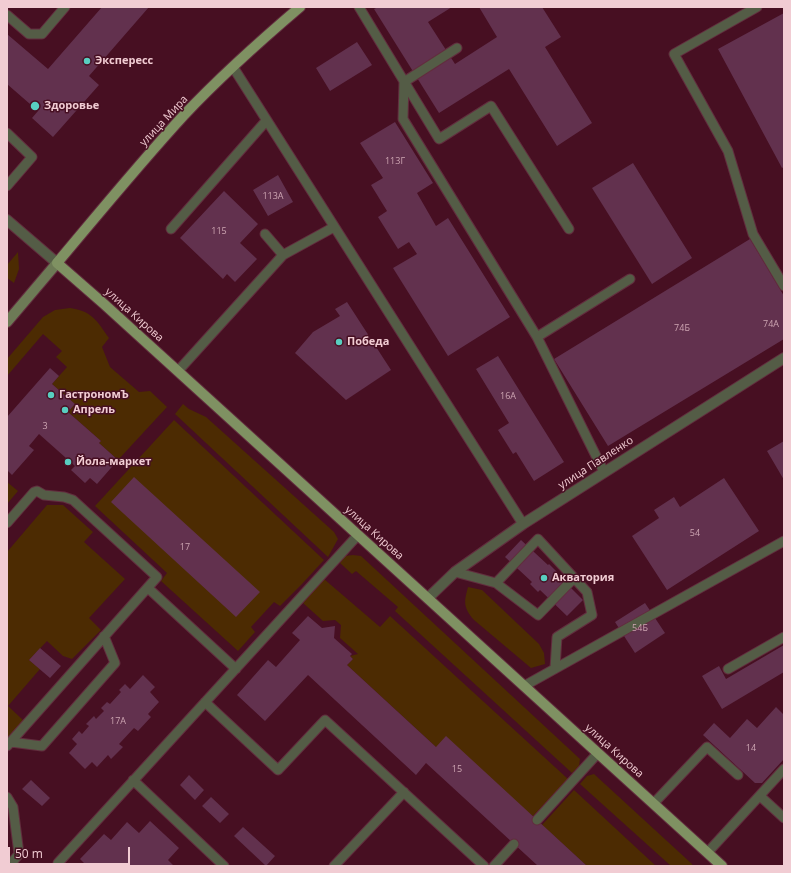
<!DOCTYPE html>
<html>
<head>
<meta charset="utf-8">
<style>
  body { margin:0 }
  #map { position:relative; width:791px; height:873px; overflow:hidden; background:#470f22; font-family:"Open Sans",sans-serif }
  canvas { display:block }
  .frame { position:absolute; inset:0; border:8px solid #f1ccd3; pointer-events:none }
  .scale { position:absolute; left:8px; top:847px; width:122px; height:18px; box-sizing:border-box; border:2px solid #f1ccd3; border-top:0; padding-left:5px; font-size:12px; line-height:14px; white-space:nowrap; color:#f1ccd3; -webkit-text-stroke:3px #470f22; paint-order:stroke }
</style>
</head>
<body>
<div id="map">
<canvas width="791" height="873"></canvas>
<div class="frame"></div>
<div class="scale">50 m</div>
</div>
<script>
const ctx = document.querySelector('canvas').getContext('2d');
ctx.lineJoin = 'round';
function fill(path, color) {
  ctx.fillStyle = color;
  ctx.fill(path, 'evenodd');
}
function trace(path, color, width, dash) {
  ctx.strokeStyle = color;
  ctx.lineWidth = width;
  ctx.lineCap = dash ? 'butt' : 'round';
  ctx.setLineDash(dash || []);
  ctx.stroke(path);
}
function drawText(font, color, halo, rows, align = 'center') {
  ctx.font = font + ' "Open Sans",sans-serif';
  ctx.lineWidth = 3;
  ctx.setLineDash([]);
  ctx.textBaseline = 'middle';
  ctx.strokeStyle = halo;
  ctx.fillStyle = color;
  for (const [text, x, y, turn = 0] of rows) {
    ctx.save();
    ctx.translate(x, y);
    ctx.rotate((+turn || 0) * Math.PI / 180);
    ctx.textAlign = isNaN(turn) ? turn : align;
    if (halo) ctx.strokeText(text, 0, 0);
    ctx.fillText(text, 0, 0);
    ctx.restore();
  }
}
fill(new Path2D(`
  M18,252l1,17 -5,14 -7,-5v-13z
  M70,308c22,3 27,13 39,30l-7,9 8,20 29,25 11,-1 17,16 -49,53 -19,-17 2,-2 -33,-29 7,-8 -23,-20 15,-17 -11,-10 6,-6 -19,-17 -36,42v-17l36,-42 12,-7z
  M183,404l6,5 17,8 128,115 4,7 -10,18 -153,-143z
  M174,420l150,140 -22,24 -22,22 -6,-4 -23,25 4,5 -17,19 -77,-70 6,-8 -72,-67z
  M7,482l11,9 -11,13z
  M47,505h16l30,27 -9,10 41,37 -36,39 12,12 -29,29 -9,-3 -16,-15 -18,19 11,9 -32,37 16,15 -17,18v-187z
  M353,555l8,1 219,203 -1,7 -7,7 -177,-162 3,-4 -42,-36 -4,3 -12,-11 5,-7z
  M324,579l56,48 10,-11 178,163 -35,37 -97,-69 -89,-82 6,-6 -3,-3 8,-2 -18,-16 1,-13 -6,-5 -12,1 -20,-18z
  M468,587l14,3 57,54 5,9 1,11 -14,4 -57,-48c-11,-13 -10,-18 -6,-33z
  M594,774l98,90 1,2h-22l-91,-82 7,-8z
  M574,790l82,76h-69l-45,-41z`), '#4c2b02');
fill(new Path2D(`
  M102,7h47l-60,69 10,9 -46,52 -21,-19 6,-7 -31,-27v-50l41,35z
  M378,7h74l-24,15 27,42 42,-27 -18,-30h63l19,30 -16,10 47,76 -35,23 -48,-77 -70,44 -65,-104z
  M784,13v154l-2,1 -64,-119z
  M357,42l15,23 -42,26 -14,-23z
  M395,122l38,61 -16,10 19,33 12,-8 62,99 -62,39 -55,-88 24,-14 -8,-12 -11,7 -20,-32 9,-6 -16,-26 12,-7 -23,-35z
  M633,163l59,95 -40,26 -60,-96z
  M278,175l15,27 -25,14 -15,-26z
  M224,191l34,33 -18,19 17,16 -22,23 -8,-8 -4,5 -43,-41z
  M750,239l34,57v43l-176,107 -54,-87z
  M347,302l44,68 -45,30 -51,-47 18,-21 27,-16 -5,-7z
  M498,356l66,106 -30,19 -18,-29 -3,2 -15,-24 11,-7 -33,-54z
  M50,368l9,8 -7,8 23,20 -7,8 33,29 -2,2 19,17 -21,24 -7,-6 -5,5 -14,-13 4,-4 -36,-32 -10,12 5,4 -22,25 -4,-4 -1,2v-56z
  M784,441v39l-17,-29z
  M134,477l126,115 -24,25 -125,-115z
  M724,478l35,53 -92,59 -35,-54 27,-18 -5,-8 20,-13 6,10z
  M521,540l27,25 1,-1 8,8 -1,1 27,27 -16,16 -27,-26 -2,2 -8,-8 2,-2 -27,-25z
  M645,603l20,30 -30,20 -20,-31z
  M308,616l14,12 13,-2 -1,12 18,16 -2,2 3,3 -6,6 89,82 10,-11 141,130h-49l-112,-103 -10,12 -108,-100 -43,46 -28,-26 31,-35 8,7 24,-27 -8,-7z
  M784,645v27l-62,37 -20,-33 17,-10 7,13z
  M40,648l21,18 -11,12 -21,-18z
  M143,675l12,12 -5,5 9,10 -11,12 3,3 -13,14 -4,-3 -15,16 4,3 -12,12 -3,-4 -11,12 -5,-5 -7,7 -16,-16 8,-9 -5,-5 7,-8 3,3 7,-8 -3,-2 8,-8 2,3 8,-8 -3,-3 6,-6 3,2 11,-12 -2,-2 6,-6 5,5z
  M776,707l8,8v44l-22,24h-7l-52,-48 11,-12 16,15 17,-19 10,9z
  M189,775l15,15 -9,10 -15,-15z
  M31,780l19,18 -8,8 -20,-17z
  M211,797l18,17 -9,9 -18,-17z
  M150,821l29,27 -11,12 6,6h-87l-7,-7 24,-25 7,6 16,-18 12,11z
  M243,827l32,29 -9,10 -32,-30z`), '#62314e');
const service = new Path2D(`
  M359,7l80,132 52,-33 78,123
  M757,7l-83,47 54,97 25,83 31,52
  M7,15l22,19h13l23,-27
  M457,48l-53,34 -1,37 134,218 67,135
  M233,67l290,457
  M7,133l25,24 -25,29
  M171,229l95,-108
  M265,234l18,21
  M537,337l93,-58
  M178,371l105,-116 51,-28
  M7,523l27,-31 3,-1 7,4 20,2 9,3 84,77 -150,169
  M455,572l41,11 42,-44 49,53 5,23 -35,22 -2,31
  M496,583l42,32 36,-37
  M148,588l88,81
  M728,669l56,-32
  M524,686l260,-145
  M205,702l73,68 47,-50 159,146
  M11,742l31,4 73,-83 -11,-27
  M133,780l91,86
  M760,796l24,22
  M7,797l6,10 6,47 -10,12
  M654,803l53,-56 31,28
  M537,820l61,-67
  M708,852l76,-83
  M61,866l-3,-3 300,-328
  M334,866l70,-74
  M494,866l20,-22`);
const minor = new Path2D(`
  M7,220l50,43
  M428,598l27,-26 68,-48 261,-166`);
const secondary = new Path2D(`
  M7,322l50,-59`);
const primary = new Path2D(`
  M300,7c-40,34 -80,70 -116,108 -44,48 -85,98 -127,148l47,41 618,562`);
trace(service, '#622d3e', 11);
trace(minor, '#622d3e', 12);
trace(secondary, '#622d3e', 12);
trace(primary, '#622d3e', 12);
trace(service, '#545c46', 9);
trace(minor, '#545c46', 10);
trace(secondary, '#6d7a56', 10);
trace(primary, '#7f9162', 10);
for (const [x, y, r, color] of [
  [87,61,4,"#58cec0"],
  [35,106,5,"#58cec0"],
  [339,342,4,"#58cec0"],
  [51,395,4,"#58cec0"],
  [65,410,4,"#58cec0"],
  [68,462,4,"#58cec0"],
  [544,578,4,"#58cec0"]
]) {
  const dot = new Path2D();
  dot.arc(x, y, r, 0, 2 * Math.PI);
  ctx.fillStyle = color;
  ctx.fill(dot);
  trace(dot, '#470f22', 1.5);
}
drawText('9px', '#cda5b2', null, [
  ["113Г",395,161],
  ["113А",273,196],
  ["115",219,231],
  ["74А",771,324],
  ["74Б",682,328],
  ["16А",508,396],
  ["3",45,426],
  ["54",695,533],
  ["17",185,547],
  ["54Б",640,628],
  ["17А",118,721],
  ["14",751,748],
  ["15",457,769]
]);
drawText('bold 11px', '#f1ccd3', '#470f22', [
  ["Экспересс",95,61],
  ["Здоровье",44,106],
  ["Победа",347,342],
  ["ГастрономЪ",59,395],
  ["Апрель",73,410],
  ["Йола-маркет",76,462],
  ["Акватория",552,578]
], 'left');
drawText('11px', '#f1ccd3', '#470f22', [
  ["улица Мира",164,121,-47],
  ["улица Кирова",134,315,42],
  ["улица Павленко",596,463,-33],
  ["улица Кирова",374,533,42],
  ["улица Кирова",614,751,42]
]);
</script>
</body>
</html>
